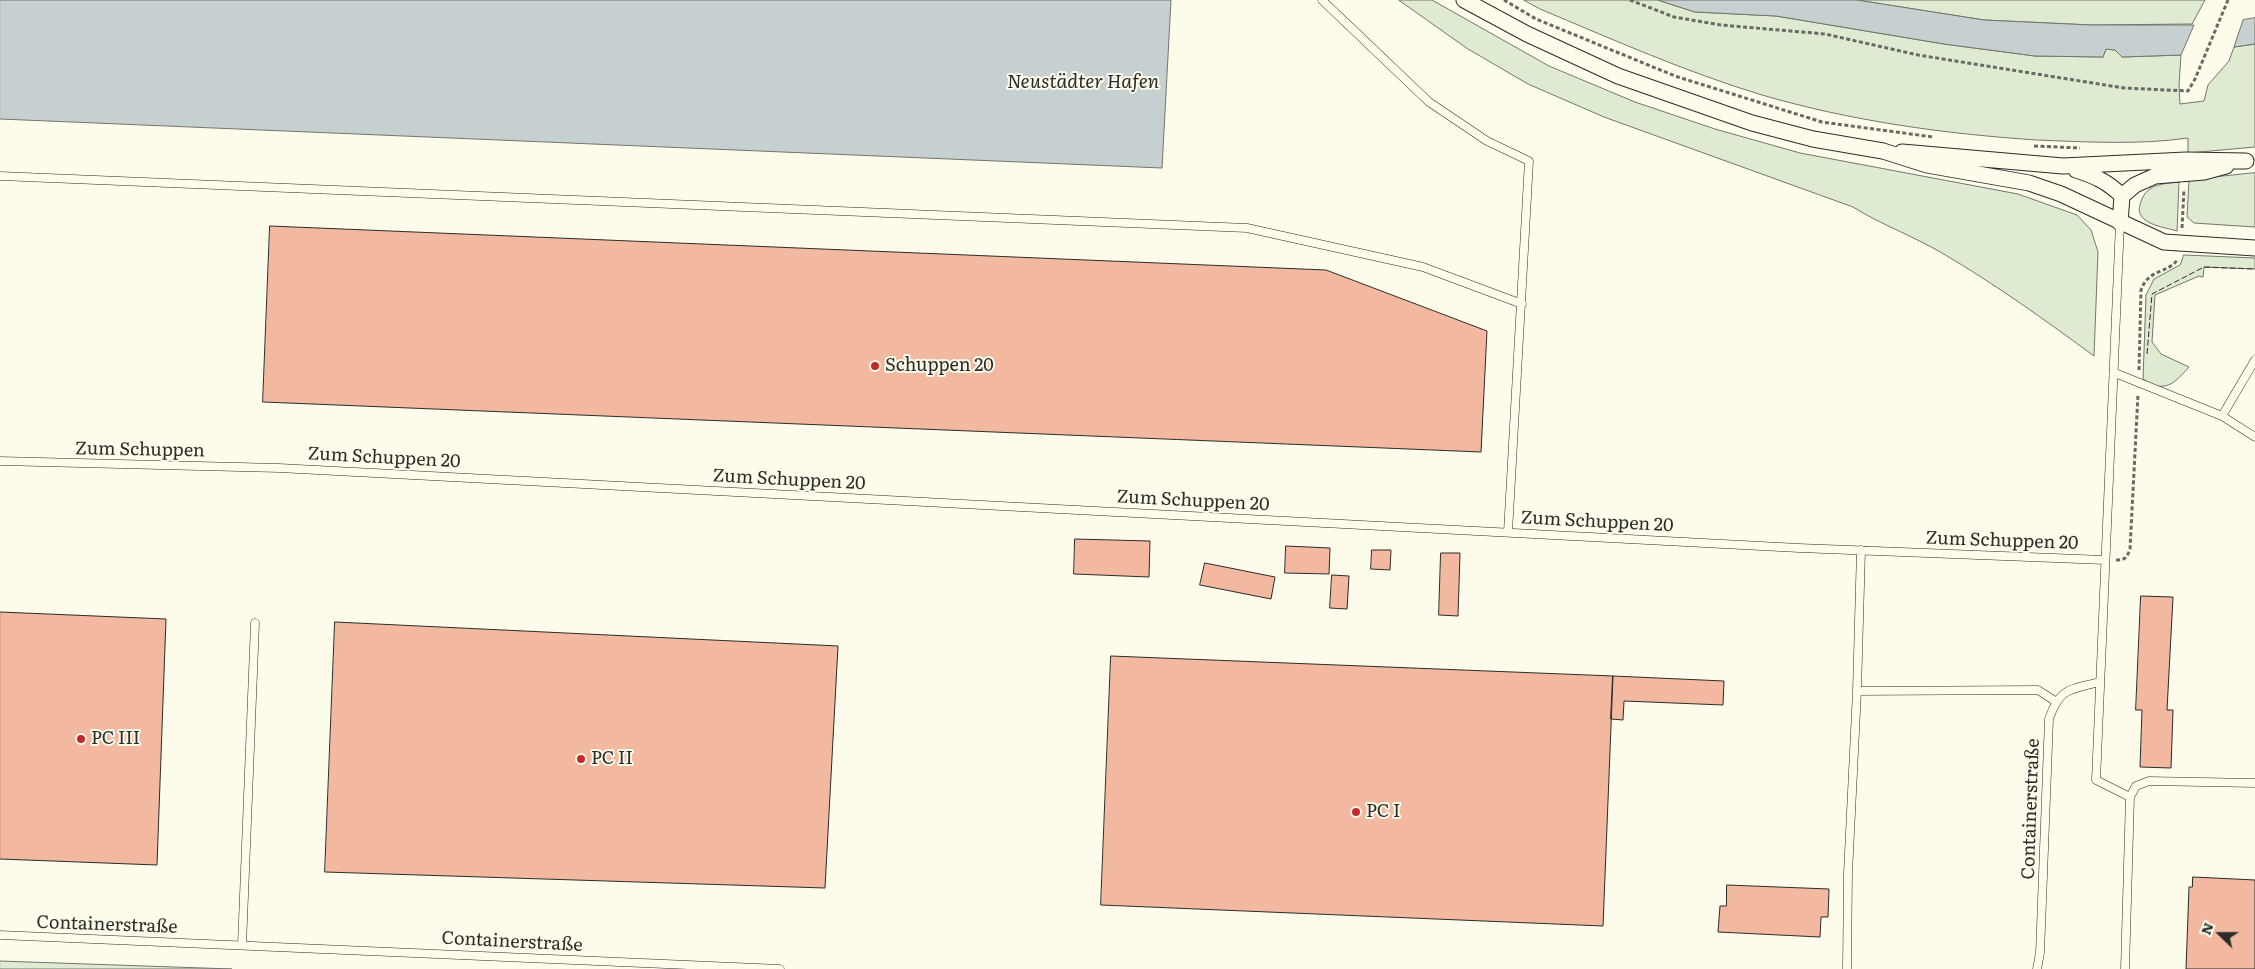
<!DOCTYPE html>
<html>
<head>
<meta charset="utf-8">
<style>
  body { margin:0 }
  #map { position:relative; width:2255px; height:969px; overflow:hidden; background:#fdfbea; font-family:Literata,serif }
  canvas { display:block }
  .north { position:absolute; left:2195px; top:909px; width:50px; height:50px; -webkit-text-stroke:4px #fdfbea; paint-order:stroke; rotate:292deg; font-size:14px; font-weight:700; line-height:20px; text-align:center; color:#2b2b2b }
  .north::after { content:''; display:block; margin:auto; width:18px; height:22px; background:#2b2b2b; clip-path:polygon(50% 0,100% 100%,50% 72%,0 100%) }
</style>
</head>
<body>
<div id="map">
<canvas width="2255" height="969"></canvas>
<div class="north">N</div>
</div>
<script>
const ctx = document.querySelector('canvas').getContext('2d');
ctx.lineJoin = 'round';
function fill(path, color) {
  ctx.fillStyle = color;
  ctx.fill(path, 'evenodd');
}
function trace(path, color, width, dash) {
  ctx.strokeStyle = color;
  ctx.lineWidth = width;
  ctx.lineCap = dash ? 'butt' : 'round';
  ctx.setLineDash(dash || []);
  ctx.stroke(path);
}
function drawText(font, color, halo, rows, align = 'center') {
  ctx.font = font + ' Literata,serif';
  ctx.lineWidth = 4;
  ctx.setLineDash([]);
  ctx.textBaseline = 'middle';
  ctx.strokeStyle = halo;
  ctx.fillStyle = color;
  for (const [text, x, y, turn = 0] of rows) {
    ctx.save();
    ctx.translate(x, y);
    ctx.rotate((+turn || 0) * Math.PI / 180);
    ctx.textAlign = isNaN(turn) ? turn : align;
    if (halo) ctx.strokeText(text, 0, 0);
    ctx.fillText(text, 0, 0);
    ctx.restore();
  }
}
const green = new Path2D(`
  M1399,0h33l117,66 86,36 80,27 85,24 218,41 59,21 14,15 7,22 -4,104c-49,-36 -99,-72 -152,-103 -29,-17 -60,-28 -89,-46l-249,-90 -76,-33 -60,-35z
  M1524,0h134l37,12 81,4 168,28 91,12 68,1 3,-8 9,1 7,7 59,-2 -2,30 1,19 24,-3 4,-16 21,-24 5,-14 21,-3v103l-67,6v-15c-48,7 -102,4 -151,2 -92,-6 -186,-19 -275,-45 -76,-23 -148,-55 -222,-86z
  M1857,0h348l-13,24 -101,1 -107,-5z
  M2255,173v54l-61,-4 -7,-6 2,-37z
  M2179,182l-2,49c-10,-3 -25,-5 -33,-12 -4,-4 -6,-8 -4,-14 5,-21 21,-21 39,-23z
  M2184,255l71,3v11l-51,-2 -1,10 -4,-1 -44,19 -3,47 9,12 28,13c-15,17 -25,27 -46,12l3,-84 8,-16 26,-14z
  M0,961l232,8h-232z`);
fill(green, '#deebd1');
trace(green, '#74746e', 1);
const water = new Path2D(`
  M0,0h1171l-9,168 -1162,-49z
  M1658,0h199l127,20 107,5h103l-13,30 -59,2 -7,-7 -9,-1 -3,8 -68,-1 -91,-12 -168,-28 -81,-4z
  M2255,18v26l-21,3 9,-27z`);
fill(water, '#c7d0d0');
trace(water, '#74746e', 1);
const building = new Path2D(`
  M270,226l1056,44 161,61 -6,121 -1218,-50z
  M1075,539l75,2 -1,36 -75,-3z
  M1286,546l44,2 -1,26 -44,-1z
  M1372,550h19l-1,20 -19,-1z
  M1441,553h19l-2,63 -19,-1z
  M1205,563l70,14 -4,22 -71,-14z
  M1332,575l17,1 -2,33 -17,-1z
  M2141,596l32,1 -6,113h6l-2,58 -31,-1 2,-57h-6z
  M0,612l166,7 -9,246 -157,-6z
  M335,622l503,24 -13,242 -500,-16z
  M1111,656l502,20 -10,250 -502,-21z
  M1613,676l111,5 -1,24 -99,-4 -1,19 -12,-1z
  M2193,877l62,3v89h-69l3,-82h3z
  M1727,885l102,4 -1,28h-7l-1,20 -102,-5 2,-26h6z`);
fill(building, '#f2b8a0');
trace(building, '#2b2b2b', 1);
const service = new Path2D(`
  M1322,0l107,102 58,39 42,20 -21,371
  M0,176l1247,52 176,39 99,37
  M2120,223l-24,557 34,17 -5,172
  M2115,373l107,43 33,21
  M2222,416l33,-56
  M0,461l279,7 1520,80 306,12
  M1857,691l4,-141
  M2130,797l6,-11 13,-5 106,2
  M0,935l780,34
  M242,945l13,-322
  M1847,969l1,-96 9,-182 181,-1 17,11
  M2037,969l3,-16 9,-234c11,-32 21,-29 50,-37`);
const minor = new Path2D(`
  M1464,0l63,34 91,42 134,47 61,16 70,12 44,14 102,18 32,11 103,48 91,6
  M1902,152l161,14 123,-6 60,1
  M2076,170c19,6 32,12 46,26l-2,27
  M2122,196l13,-11 20,-9 49,-4 22,-6`);
trace(service, '#2b2b2b', 9);
trace(minor, '#2b2b2b', 17);
trace(new Path2D(`
  M1504,0l32,19 139,57 147,46 111,15
  M1630,0l44,17 47,8 104,9 93,21 206,33 64,3 7,-12 33,-79
  M2034,146l46,2
  M2182,228l2,-39
  M2139,370l2,-80c8,-22 27,-16 37,-31
  M2116,560c10,0 11,-3 14,-11l8,-155`), '#6a6964', 3, [4, 2.5]);
trace(service, '#fdfbea', 8);
trace(minor, '#fdfbea', 15);
trace(new Path2D(`
  M2147,354l5,-60 52,-27 51,2`), '#2b2b2b', 1, [6, 2.5]);
for (const [x, y, r, color] of [
  [875,366,5,"#c62828"],
  [81,739,5,"#c62828"],
  [581,759,5,"#c62828"],
  [1356,812,5,"#c62828"]
]) {
  const dot = new Path2D();
  dot.arc(x, y, r, 0, 2 * Math.PI);
  ctx.fillStyle = color;
  ctx.fill(dot);
  trace(dot, '#fdfbea', 2);
}
drawText('18px', '#2b2b2b', '#fdfbea', [
  ["Schuppen 20",885,366],
  ["PC III",91,739],
  ["PC II",591,759],
  ["PC I",1366,812]
], 'left');
drawText('18px', '#2b2b2b', '#fdfbea', [
  ["Zum Schuppen",140,450,1],
  ["Zum Schuppen 20",384,458,3],
  ["Zum Schuppen 20",789,480,3],
  ["Zum Schuppen 20",1193,501,3],
  ["Zum Schuppen 20",1597,522,3],
  ["Zum Schuppen 20",2002,541,2],
  ["Containerstraße",2031,809,-88],
  ["Containerstraße",107,925,2],
  ["Containerstraße",512,942,3]
]);
drawText('italic 19px', '#2b2b2b', '#fdfbea', [
  ["Neustädter Hafen",1083,82]
]);
</script>
</body>
</html>
